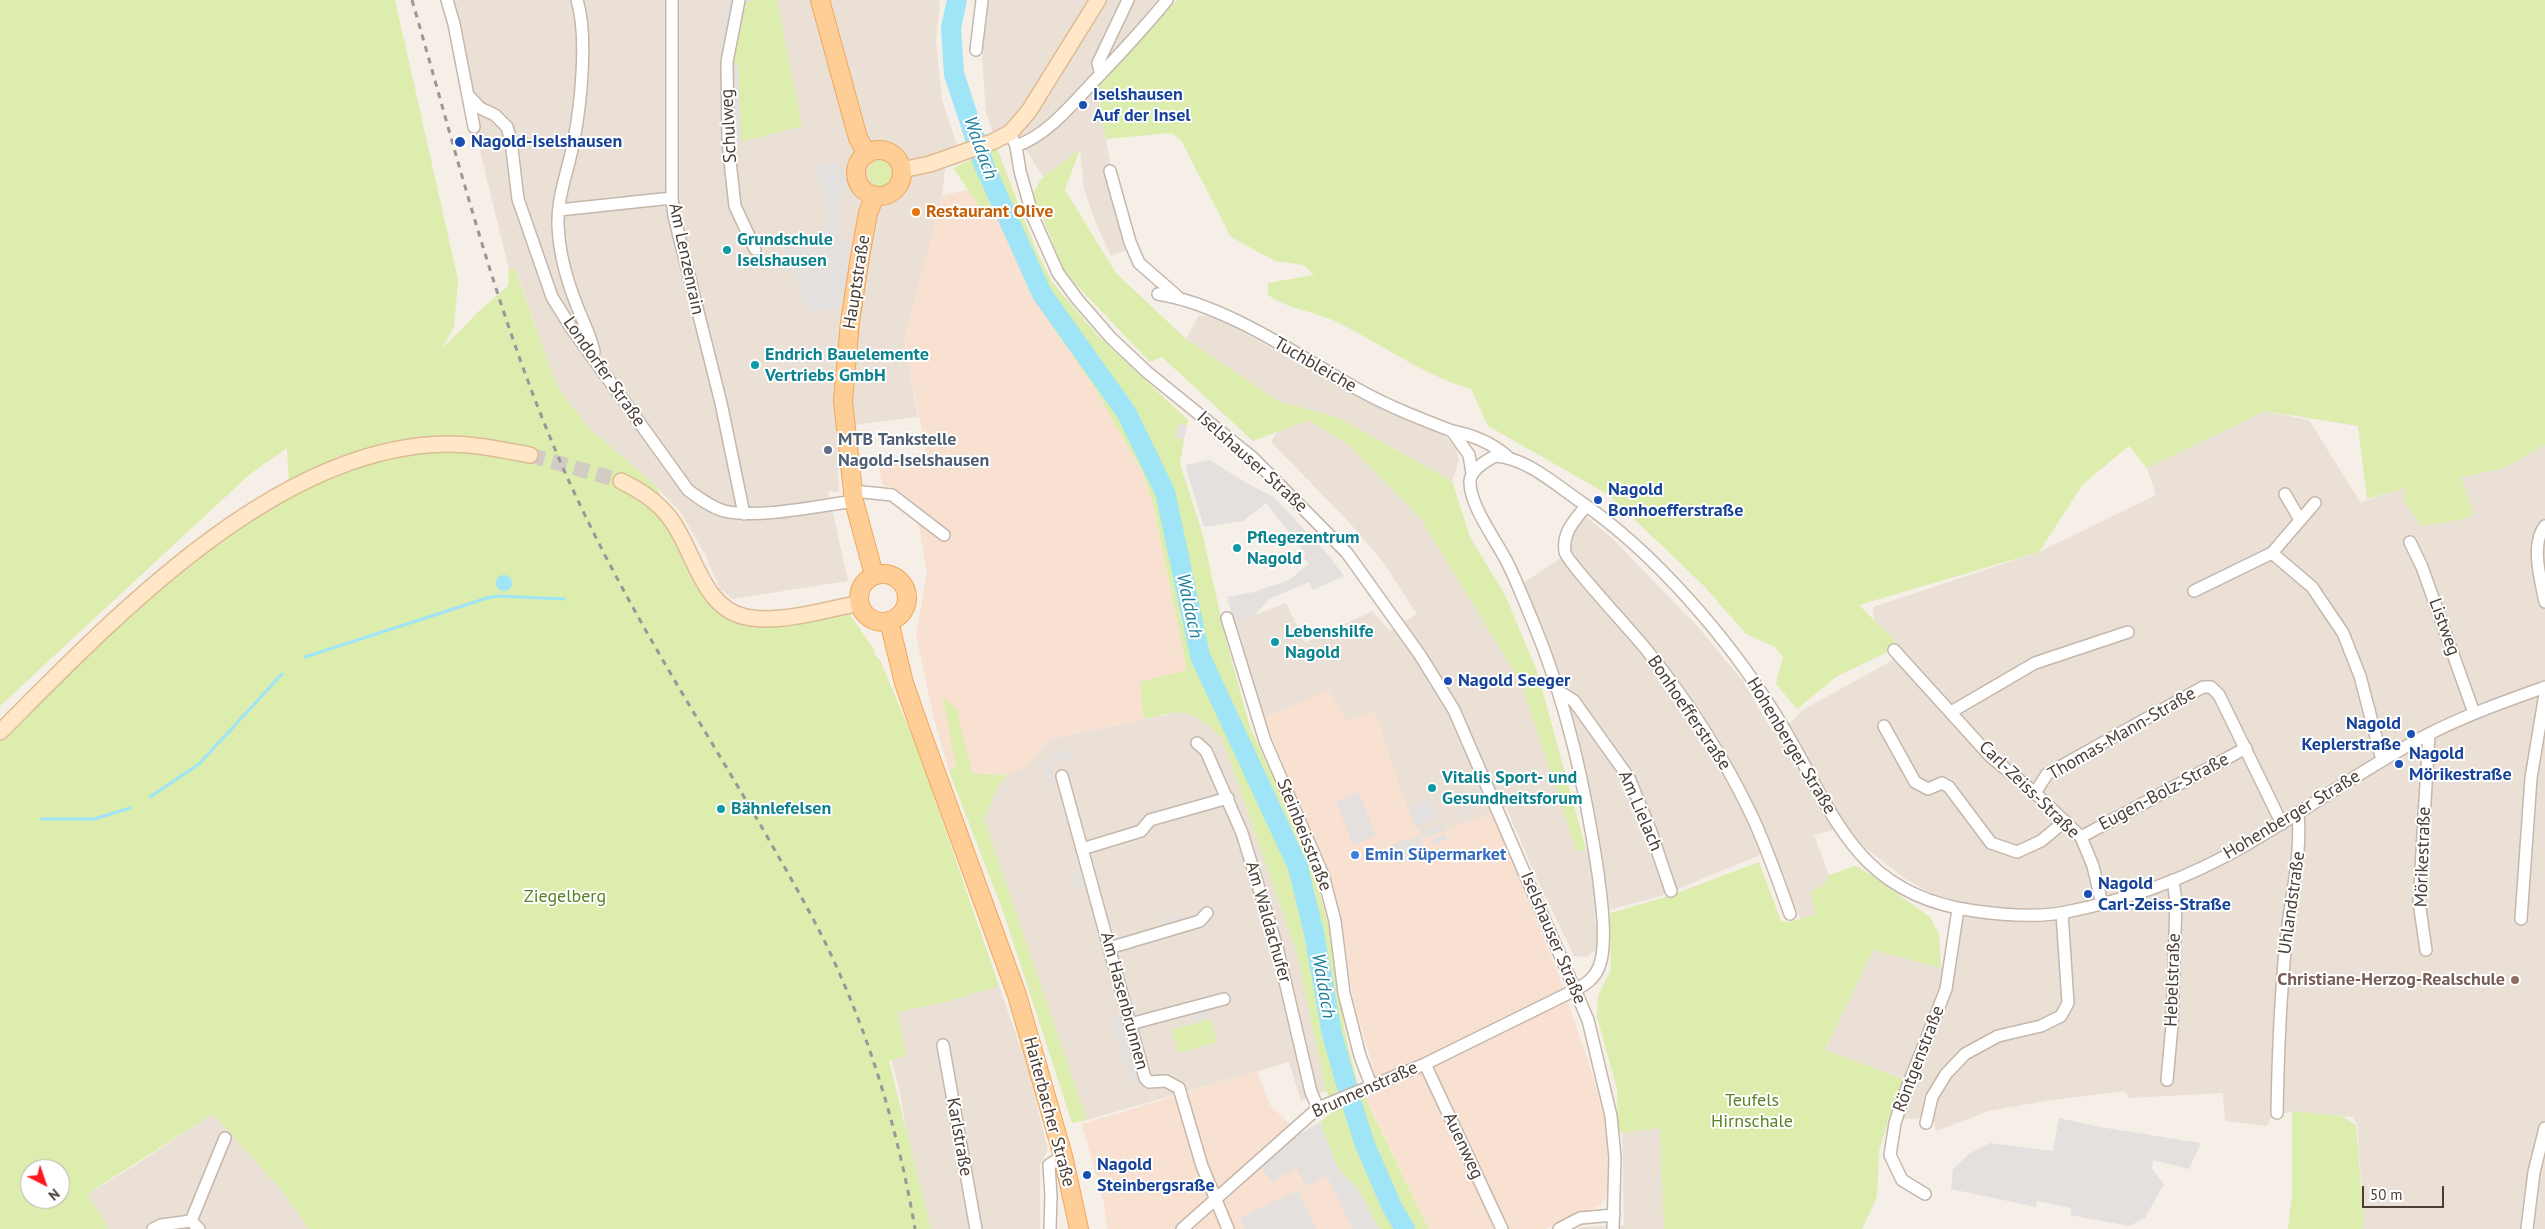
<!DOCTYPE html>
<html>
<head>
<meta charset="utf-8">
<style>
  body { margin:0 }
  #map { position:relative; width:2545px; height:1229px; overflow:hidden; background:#f5efe8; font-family:"PT Sans",sans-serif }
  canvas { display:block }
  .north { position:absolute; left:20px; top:1159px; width:50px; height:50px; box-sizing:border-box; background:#fff; border:1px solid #b7b2af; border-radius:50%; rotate:139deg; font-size:14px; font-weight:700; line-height:20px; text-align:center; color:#4a3e36 }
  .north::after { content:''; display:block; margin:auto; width:18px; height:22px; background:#ff151e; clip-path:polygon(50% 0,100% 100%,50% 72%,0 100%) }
  .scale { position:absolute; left:2362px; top:1186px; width:82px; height:22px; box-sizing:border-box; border:2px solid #4a3e36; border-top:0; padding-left:6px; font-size:15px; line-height:18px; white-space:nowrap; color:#4a3e36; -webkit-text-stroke:4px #fff; paint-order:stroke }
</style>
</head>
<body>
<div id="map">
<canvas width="2545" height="1229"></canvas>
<div class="north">N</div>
<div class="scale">50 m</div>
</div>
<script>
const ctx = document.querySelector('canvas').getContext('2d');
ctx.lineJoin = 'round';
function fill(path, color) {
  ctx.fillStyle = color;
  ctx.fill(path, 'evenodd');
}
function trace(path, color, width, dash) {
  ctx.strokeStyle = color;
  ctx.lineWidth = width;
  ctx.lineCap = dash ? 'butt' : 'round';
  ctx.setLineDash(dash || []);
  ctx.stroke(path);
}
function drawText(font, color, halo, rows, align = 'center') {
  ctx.font = font + ' "PT Sans",sans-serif';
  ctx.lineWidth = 4;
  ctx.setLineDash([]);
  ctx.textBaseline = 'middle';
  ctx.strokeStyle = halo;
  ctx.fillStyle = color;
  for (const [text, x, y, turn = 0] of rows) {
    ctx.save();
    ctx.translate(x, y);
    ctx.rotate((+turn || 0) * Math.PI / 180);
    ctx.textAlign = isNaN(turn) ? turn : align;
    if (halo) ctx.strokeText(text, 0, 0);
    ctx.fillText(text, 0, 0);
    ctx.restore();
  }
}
fill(new Path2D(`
  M447,0h493l-4,42 6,58 15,45 -10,5 -6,56 -37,133 14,78 -82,10 3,65 -11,-1 20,90 -116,18 -12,-10 -16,-37 -23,-39 -25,-27 -67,-58 -26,-33 -9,-17 -38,-108 -7,-1 -35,-142z
  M988,0h169l-63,77 33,173 -16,6 -14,-30 -13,-37 -4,-40 -37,28 -34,-54 -16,10 -7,-20 -4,-56z
  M1199,315l17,2 121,68 109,52 10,11 3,12 -7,21 -96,-54 -7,18 72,74 100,164 57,169 21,-8 -19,-101 -17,-59 -40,-101 47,-31 -2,-7 8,-21 9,-8 28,23 85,88 45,54 29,50 21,-10 8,-10 90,-50 13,-10 -30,-30 -1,-14 166,-55 117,-57 -9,-27 118,-57 44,9 51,82 56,-17 86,-16 43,-24v784h-183l2,-6 -7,-100 -5,-6 -60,-6 -21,6 -4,9 -42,-5 -2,-28 -94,5 -4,-7 -79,10 -57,10 -53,20 -3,-13 -32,1 15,-36 -91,-32 48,-102 83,22 9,-68 -32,-9 -29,-16 -42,-33 -15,-18 -33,8 15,40 -9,17v27l-18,4 -30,-73 -111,46 -67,18 4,27 -2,8 -9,8 -13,-1 -37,-77 -31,-72 -84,33 -19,-43 -56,-76 -18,-30 -65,27 -17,-46 -13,-49 52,-20 19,40 67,-32 18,20 27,-17 -34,-52 -34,-40 -78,-80 21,-37 -14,-4 -92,-62z
  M1185,711l16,8 21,19 75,214 29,139 -25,10 -12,-39 -202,58 -103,-301 15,-35 8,-9 20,-10 22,-26z
  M999,986l29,83 20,81 -8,15v64h-117l-23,-136 -19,-77z
  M213,1114l70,78 26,37h-273l10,-11 77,-45z
  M1660,1128l4,101h-86l4,-2 42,-2 -2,-93z`), '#eae0d5');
fill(new Path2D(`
  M970,189l24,20 63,124 38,56 48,84 10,30 34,168 -46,11 3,37 -95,20 -22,26 -20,10 -58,-4 -15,-52 -18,-84 11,-63 -12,-66 -12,-13 -21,-9 -3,-19 47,-13 -22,-113 38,-143z
  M1329,690l18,31 28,-11 28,87 19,43 70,-28 67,164 33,97 13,49 5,48 -4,28 -7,8 -54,23h-116l-64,-133 15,-4 -27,-93 -12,-83 -12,-40 -65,-158z
  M1257,1071l13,34 30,29 20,-12 18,46 41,61h-272l-3,-25 -22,-80z`), '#f9e1d1');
fill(new Path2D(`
  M0,0h395l63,280 -4,46 -12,23 38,-39 28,-24 1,-17h6l39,109 9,17 26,33 67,58 50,101 39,30 99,-11 31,45 -1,3 6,6 39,93 80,233 -61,18 -41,8 10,43 -18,6 42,168h-622l-26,-37 -70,-78 -126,80 22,35h-109v-487l51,-54 117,-110 121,-94 -2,-36 -37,26 -250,232zM30,1169h30v30h-30z
  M757,0h20l25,126 -61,16 -3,-78 -11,-2 17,-59z
  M1177,0h1368v445l-43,24 -41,8 12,36 -5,5 -47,8 -18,-27 3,-11 -39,11 -9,-73 -93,-15 -118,57 -18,-22 -46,38 -44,68 -180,53 41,41 -64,31 -39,32 -21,-25 7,-27 -8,-10 -29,-13 -43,-49 -94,-90 -121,-69 -17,-37c-49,-14 -90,-46 -136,-68 -23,-10 -47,-12 -67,-26v-12l46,-8 -10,-10 -29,-4 -44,-24 -50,-97 -10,-7 -65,6 -10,-53z
  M997,148l39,102 16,32 46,54 90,84 -1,6 -9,-2 -2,13 8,2 -4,25 22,68 25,112 23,83 44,94 21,55 15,54 15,102 12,49 72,148h-50l-21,-40 -20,-21 -18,-46 14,-12 -8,-19 -29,-138 -75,-215c-35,-32 -34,-28 -78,-19l-4,-37 47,-12 -34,-167 -10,-30 -48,-84 -38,-56 -63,-124 -9,5 -32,-46z
  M1080,149l-15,41 51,83 70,66 92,62 61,17 113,63 18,56 35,58 32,76 49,178 -9,3 -56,-169 -100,-164 -72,-74 -40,-25 -56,21 -91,-84 -12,5 -85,-89 -32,-79 8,-15z
  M868 173a13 13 0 1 1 26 0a13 13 0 1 1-26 0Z
  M943,697l14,12 15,64 35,2 -8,9 -15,35 103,301 -15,3 -67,-206 -56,-146 7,-5z
  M1759,862l22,59 9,1 26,-8 -6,-22 14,-7 5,-10 25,-9 5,1 71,50 9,18 2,33 -68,-18 -48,100 78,29 -11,29 -13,43 -2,46 -15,32h-198l-4,-101 -42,5 -1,-44 -20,-72 1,-21 13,-27 -1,-56 59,-17z
  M1210,1019l7,23 -39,11 -6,-23z
  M2292,1111l49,5 15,9 8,98 -2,6h-74l4,-33z`), '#dcedad');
fill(new Path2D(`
  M738,4l-9,46h-10l5,-42z
  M727,62l11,2 3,78h-13z
  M835,161l3,9 5,-1 4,17 -4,1 -1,39 -6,4 -1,3 5,7h8l-3,60 -6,1 1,7 -33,4 -17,-56 -12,-14 20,-6 3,13 19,-5 9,-29 -14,-49z
  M1178,424l9,2 -3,13 -8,-1z
  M1210,460l33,21 32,17 55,59 14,19 -31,14 -4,-8 -40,17 -15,17 -20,7 -7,-26 27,-5 35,-12 20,-16 -6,-7 3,-3 -40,-51 -23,18 -39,6 -19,-62z
  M1069,749l3,8 -19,5 -2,-8z
  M1049,760l7,27 -8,2 -7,-27z
  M1479,787l5,12 -11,5 -5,-13z
  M1359,792l17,44 -23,9 -17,-44z
  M1430,799l8,18 -22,10 -8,-18z
  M1484,801l1,3 -31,12 -1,-3z
  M1441,825l2,6 -13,5 -3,-6z
  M1445,833l2,6 -13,6 -2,-6z
  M1418,836l9,15 -30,13 -7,-19 15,-7 1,3z
  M1080,874l3,12 -8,3 -3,-13z
  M1179,913l3,8 -17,5 -2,-8z
  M1210,1007l2,8 -20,5 -2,-7z
  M1120,1017l5,21 -8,2 -6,-21z
  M1126,1040l6,20 -9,3 -5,-21z
  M1132,1063l6,20 -8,2 -6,-20z
  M2059,1118l41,9 101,16 -12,26 -36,-9 -1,9 12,15 -19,34 -16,8 -59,-11 1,-7 -34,-7 -1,6 -85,-18 2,-20 16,-15 21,-11 63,8z
  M1320,1122l18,46 20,21 21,40h-26l-26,-53 -21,10 -10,-18 -23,14 -14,-16 38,-35 4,3z
  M1298,1190l18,39h-72l-4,-11z`), '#e3e0dd');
fill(new Path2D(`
  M496 583a8 8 0 1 1 16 0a8 8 0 1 1-16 0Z`), '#9fe4f7');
trace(new Path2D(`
  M305,657l182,-59 11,-2 66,3
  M150,797l49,-33 83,-90
  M41,819h53l36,-11`), '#9fe4f7', 3);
trace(new Path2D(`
  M957,0l-6,28 3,46 30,91 58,129 84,118 39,80 35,164 98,211 16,66 18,101 19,67 14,44 27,62 13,22`), '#9fe4f7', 20);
trace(new Path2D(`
  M530,455l91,26`), '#d3ccc4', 15, [15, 8]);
const street = new Path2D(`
  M447,0l7,24 20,103
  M577,0c11,35 4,103 -3,140 -5,28 -17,56 -16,85 1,27 9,56 19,81 6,16 14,30 17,46l-3,4
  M672,0v198l2,18 47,187 23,111
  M739,0l-12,62 1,81 7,63 20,43
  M976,50l6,-50
  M1101,74l-3,-11 30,-63
  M468,95l12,13 15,7 12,12 4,14 7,58 34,98 20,32 116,161c11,8 22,17 36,21 34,8 94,-5 130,-10
  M1010,133l6,13 4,25 13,46 25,56 20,27 33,38 36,34 106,86 94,95 73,102 34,55 134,310 23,96 4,42 -2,71
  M1016,146c32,-11 56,-42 79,-66 25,-26 49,-52 72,-80
  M1110,171l20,71 9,21 39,34
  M559,210l113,-12
  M1158,294c69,11 142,63 203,97 29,16 60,28 91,40 21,4 40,12 56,26
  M1452,431l17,24 3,18
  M853,491l39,4 52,40
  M2285,494l15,26
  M1586,506c-11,14 -24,26 -21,46 1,9 73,86 84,101 39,49 74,103 101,159 16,33 28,68 40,102
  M2545,526c-15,18 -4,55 0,76
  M2410,542l12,25 52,146
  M2272,553l40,34 31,46 17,43 22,84
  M2194,591l78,-38 43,-50
  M1227,618l38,123 58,134 12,46 9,72 16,63 11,29
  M1894,650l96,106 45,37 46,44 12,29 9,38
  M1560,692l14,9 55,77 21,51 21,62
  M1951,712l84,-49 93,-31
  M1884,726l31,56 13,7 14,-6 7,4 42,56 26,9 24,-11 24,-20
  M1197,743l9,8 36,82 35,114 34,145 7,16
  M1062,776l83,302 4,4 17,-1 13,7 23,78 26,63
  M2035,793l12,-19 156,-87h8l8,8 63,129
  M2081,837l165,-89
  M1082,849l59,-18 9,-11 78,-22
  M2521,919l10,-141 14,-84
  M1109,948l91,-27 7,-8
  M2426,950l-7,-48 10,-168
  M1130,1024l94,-25
  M943,1045l33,184
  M1425,1064l77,165
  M2167,1080l5,-55 4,-123 -3,-22
  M2277,1113c1,-57 3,-114 9,-171 4,-44 16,-84 12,-129
  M1926,1123l6,-26 14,-23 19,-20 33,-18 43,-10 20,-10 7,-13 -6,-90
  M1925,1194l-23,-14 -12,-25 5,-32 8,-25 43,-109 12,-80
  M191,1221l34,-83
  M153,1229l8,-4 30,-4 8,8
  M1050,1229l1,-33 -2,-31 14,-9
  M1182,1229l136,-121 107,-44 150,-74c11,-6 19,-11 24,-23 9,-22 2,-70 -1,-94 -13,-86 -31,-170 -65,-251 -9,-21 -17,-43 -27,-62 -11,-21 -37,-56 -36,-79 1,-12 16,-20 25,-25 32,2 61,29 86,46 73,50 148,137 194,212 58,92 74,180 200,197 28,4 62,7 91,1 62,-12 124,-35 178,-66 63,-36 121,-79 185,-112 37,-19 77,-33 116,-47
  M1559,1229l21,-11 34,-3
  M2527,1229l7,-57 11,-44`);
const secondary = new Path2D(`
  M902,170l28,-6 62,-22 18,-9 19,-22 69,-111
  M621,481c18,9 35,19 48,36 25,31 32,91 77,100 32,7 81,-7 113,-14
  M0,732c113,-113 276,-287 448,-288 27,0 55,6 82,11`);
const primary = new Path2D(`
  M820,0l38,138 9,16
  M856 173a23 23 0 1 1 46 0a23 23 0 1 1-46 0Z
  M859 598a24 24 0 1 1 48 0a24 24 0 1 1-48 0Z
  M874,575l-20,-74 -11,-100 7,-79 10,-65 8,-44 7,-17
  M889,621l15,62 15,43 98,269 46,161 16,73`);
trace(street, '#c5b7ac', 14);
trace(secondary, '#ddbc95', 18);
trace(primary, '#efa75c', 20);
trace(street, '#fff', 11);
trace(secondary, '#ffe7c8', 15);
trace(primary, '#ffce97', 18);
trace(new Path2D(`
  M412,0c50,172 92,347 170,509 52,109 117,211 178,315 22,39 45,78 65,118 44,91 73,187 90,287`), '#989898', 3, [6, 6]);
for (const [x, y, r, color] of [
  [1083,105,5,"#1a4fb4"],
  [460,142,6,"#1a4fb4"],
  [916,212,5,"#e8710a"],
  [727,250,5,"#0f9aa8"],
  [755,365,5,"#0f9aa8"],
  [828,450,5,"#5c6f8a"],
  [1598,500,5,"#1a4fb4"],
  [1237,548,5,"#0f9aa8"],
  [1275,642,5,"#0f9aa8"],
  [1448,681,5,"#1a4fb4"],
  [2411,734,5,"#1a4fb4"],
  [2399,764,5,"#1a4fb4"],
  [1432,788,5,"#0f9aa8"],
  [721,809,5,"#0f9aa8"],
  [1355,855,5,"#3f7fe0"],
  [2088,894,5,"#1a4fb4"],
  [2515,980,5,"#8d6e63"],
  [1087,1175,5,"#1a4fb4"]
]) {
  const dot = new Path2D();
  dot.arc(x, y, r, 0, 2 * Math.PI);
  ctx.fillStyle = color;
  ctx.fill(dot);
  trace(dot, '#fff', 2);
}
drawText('bold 18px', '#164399', '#fff', [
  ["Iselshausen",1093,95],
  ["Auf der Insel",1093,116],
  ["Nagold-Iselshausen",471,142],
  ["Nagold",1608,490],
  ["Bonhoefferstraße",1608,511],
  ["Nagold Seeger",1458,681],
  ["Nagold",2401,724,"right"],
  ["Keplerstraße",2401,745,"right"],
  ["Nagold",2409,754],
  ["Mörikestraße",2409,775],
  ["Nagold",2098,884],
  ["Carl-Zeiss-Straße",2098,905],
  ["Nagold",1097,1165],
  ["Steinbergsraße",1097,1186]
], 'left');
drawText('18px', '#4a3e36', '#fff', [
  ["Schulweg",729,126,-93],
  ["Am Lenzenrain",686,259,78],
  ["Hauptstraße",857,282,-81],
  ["Tuchbleiche",1315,365,30],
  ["Londorfer Straße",604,372,55],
  ["Iselshauser Straße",1252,462,42],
  ["Listweg",2444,627,70],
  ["Bonhoefferstraße",1689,713,56],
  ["Thomas-Mann-Straße",2122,734,-30],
  ["Hohenberger Straße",1791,746,59],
  ["Carl-Zeiss-Straße",2029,790,44],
  ["Eugen-Bolz-Straße",2164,792,-28],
  ["Am Lielach",1640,811,67],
  ["Hohenberger Straße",2292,815,-31],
  ["Steinbeisstraße",1304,835,68],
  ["Mörikestraße",2423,857,-88],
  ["Uhlandstraße",2292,903,-82],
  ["Am Waldachufer",1268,922,74],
  ["Iselshauser Straße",1553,938,67],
  ["Hebelstraße",2173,980,-88],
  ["Am Hasenbrunnen",1124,1001,75],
  ["Röntgenstraße",1919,1059,-69],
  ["Brunnenstraße",1365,1090,-24],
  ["Haiterbacher Straße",1049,1112,75],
  ["Karlstraße",959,1137,80],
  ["Auenweg",1463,1146,65]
]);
drawText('bold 18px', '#c56008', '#fff', [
  ["Restaurant Olive",926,212]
], 'left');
drawText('bold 18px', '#0d838f', '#fff', [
  ["Grundschule",737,240],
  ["Iselshausen",737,261],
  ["Endrich Bauelemente",765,355],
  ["Vertriebs GmbH",765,376],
  ["Pflegezentrum",1247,538],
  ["Nagold",1247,559],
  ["Lebenshilfe",1285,632],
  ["Nagold",1285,653],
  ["Vitalis Sport- und",1442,778],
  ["Gesundheitsforum",1442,799],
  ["Bähnlefelsen",731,809]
], 'left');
drawText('bold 18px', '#4e5e75', '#fff', [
  ["MTB Tankstelle",838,440],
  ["Nagold-Iselshausen",838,461]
], 'left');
drawText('bold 18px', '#366cbe', '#fff', [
  ["Emin Süpermarket",1365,855]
], 'left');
drawText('18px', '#588223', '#fff', [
  ["Ziegelberg",565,897],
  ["Teufels",1752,1101],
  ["Hirnschale",1752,1122]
]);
drawText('bold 18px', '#785e54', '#fff', [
  ["Christiane-Herzog-Realschule",2505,980]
], 'right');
drawText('italic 19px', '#20809d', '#fff', [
  ["Waldach",980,148,70],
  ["Waldach",1189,606,78],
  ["Waldach",1323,986,80]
]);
</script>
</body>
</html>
